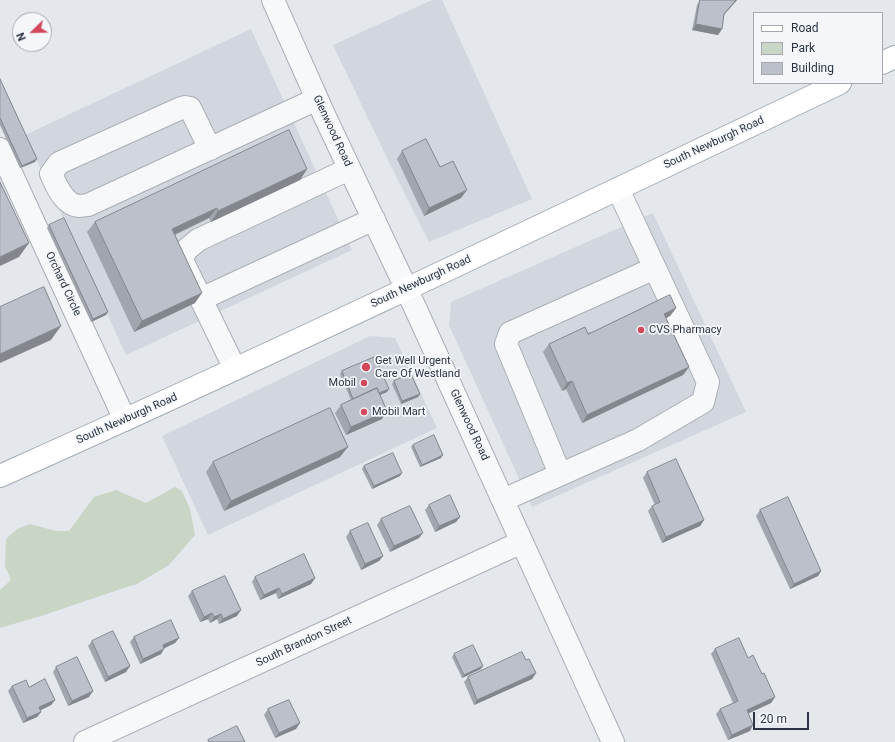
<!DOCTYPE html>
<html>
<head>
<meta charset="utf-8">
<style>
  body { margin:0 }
  #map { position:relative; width:895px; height:742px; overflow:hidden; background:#e4e7ec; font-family:Roboto,sans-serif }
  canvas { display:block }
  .legend { position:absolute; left:753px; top:12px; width:130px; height:72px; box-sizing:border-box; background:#f4f6f9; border:1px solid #a4a8b1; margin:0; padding:5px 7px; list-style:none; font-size:12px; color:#2b3445 }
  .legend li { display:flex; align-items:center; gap:8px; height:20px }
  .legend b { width:20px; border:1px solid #a4a8b1 }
  .north { position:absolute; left:12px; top:12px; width:40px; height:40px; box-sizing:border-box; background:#f4f6f9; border:1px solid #a4a8b1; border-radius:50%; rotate:247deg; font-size:11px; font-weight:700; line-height:16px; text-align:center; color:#2b3445 }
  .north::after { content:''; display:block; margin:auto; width:14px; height:18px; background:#d1495b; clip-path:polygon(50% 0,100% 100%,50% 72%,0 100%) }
  .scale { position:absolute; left:753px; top:712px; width:56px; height:18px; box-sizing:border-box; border:2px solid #2b3445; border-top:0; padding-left:5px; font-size:12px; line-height:14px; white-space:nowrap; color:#2b3445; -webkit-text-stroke:3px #f4f6f9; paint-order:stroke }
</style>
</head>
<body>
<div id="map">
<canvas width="895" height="742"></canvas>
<ul class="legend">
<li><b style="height:5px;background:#fff"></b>Road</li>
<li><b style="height:11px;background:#c9d6c5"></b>Park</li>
<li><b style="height:11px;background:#bbc0ca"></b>Building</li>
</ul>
<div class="north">N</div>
<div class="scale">20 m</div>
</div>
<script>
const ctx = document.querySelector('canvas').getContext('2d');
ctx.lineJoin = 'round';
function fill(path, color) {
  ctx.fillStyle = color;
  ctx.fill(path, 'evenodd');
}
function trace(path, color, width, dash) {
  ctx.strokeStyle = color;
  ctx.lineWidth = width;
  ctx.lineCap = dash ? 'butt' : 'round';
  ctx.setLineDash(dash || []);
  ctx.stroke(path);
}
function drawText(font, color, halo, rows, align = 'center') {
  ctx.font = font + ' Roboto,sans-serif';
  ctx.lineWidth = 3.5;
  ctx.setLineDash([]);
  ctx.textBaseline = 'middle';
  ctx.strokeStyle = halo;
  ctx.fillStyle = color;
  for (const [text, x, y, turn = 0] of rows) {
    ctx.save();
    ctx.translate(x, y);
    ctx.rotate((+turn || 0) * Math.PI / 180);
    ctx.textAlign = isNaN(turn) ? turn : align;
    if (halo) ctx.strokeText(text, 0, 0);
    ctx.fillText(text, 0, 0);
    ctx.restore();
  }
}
fill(new Path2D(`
  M432,0h10l90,199 -103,43 -42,-84 -54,-113z
  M251,29l101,221 -226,105 -101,-220z
  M653,213l93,199 -214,95 -83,-182 2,-23z
  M370,336l25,2 42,90 -229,107 -46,-99z`), '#d2d6de');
fill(new Path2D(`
  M175,487l7,4 8,18 5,26 -26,30 -32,19 -13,4 -83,28 -41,12v-38l11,-10 -6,-14 1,-27 11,-10 13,-5 26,7h13l25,-34 22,-7 30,13z`), '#c9d6c5');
const minor = new Path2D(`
  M273,0l53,119 81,171 206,452
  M0,149l125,271
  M210,149l-20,-41 -5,-1 -6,2 -120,54 -8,11c5,11 13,31 28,32 3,0 6,-1 9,-1l229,-106
  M201,299l173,-80
  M235,369l-53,-109 4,-10 12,-10 151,-71
  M560,474l-54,-130 4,-11 145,-65
  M503,500l135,-60 65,-38 5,-20 -90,-193
  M85,742l437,-200`);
const major = new Path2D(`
  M882,63l13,-6
  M0,476c282,-126 561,-260 840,-393`);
trace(minor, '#a9aeb7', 24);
trace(major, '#a3abb8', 24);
trace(minor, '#f7f8fa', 22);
trace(major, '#fff', 22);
fill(new Path2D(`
  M700,0h37l-13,15 -2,14 -4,6 -26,-5 5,-25z
  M0,79l35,83 -15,6 -20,-43z
  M402,151l59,47 -37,18 -27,-57z
  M307,169l-7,11 -89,42 -2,-4 -34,17 20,68 -61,29 -47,-100 8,-10z
  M49,225l57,90 -15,7 -44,-94z
  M676,308l-6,8 -4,2 23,49 -6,8 -101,48 -16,-34 -4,2 -19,-39 6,-8z
  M342,371l45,21 -7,3 2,24 -36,16 -11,-22 6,-8 10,-5 -11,-26z
  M394,381l26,13 -2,3 -17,7 -9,-20z
  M413,445l28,13 -21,9 -9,-20z
  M340,457l-116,54 -18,-39 7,-10z
  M364,466l36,10 -28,13 -10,-20z
  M647,472l57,48 -4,6 -38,17 -14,-32 4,-5 3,-1 -12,-27z
  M429,505l31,12 -4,5 -21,10 -10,-22z
  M760,510l61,61 -3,5 -28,13 -34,-73z
  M381,519l38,19 -29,14 -13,-27z
  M350,531l33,25 -4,5 -18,9 -15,-33z
  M255,577l60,1 -4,6 -33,15 -2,-6 -16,7 -8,-18z
  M192,591l45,25 -18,8 -2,-5 -7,4 -2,-4 -8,3 -12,-26z
  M134,637l45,1 -4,5 -11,5 -3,6 -21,10 -10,-22z
  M92,641l38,25 -4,6 -21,10 -17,-36z
  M715,649l33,9 14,16 13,23 -4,6 -23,10 2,18 -22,9 -12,-26 4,-5 13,-6 -22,-49z
  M454,654l27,15 -19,9 -10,-21z
  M526,660l10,13 -4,6 -58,26 -10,-23 4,-5z
  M56,667l33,30 -21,9 -15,-34z
  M12,686l17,1 26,13 -4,5 -11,5 1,2 -4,5 -14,6 -15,-32z
  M268,709l28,20 -21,9 -11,-23z`), '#a1a5ae');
fill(new Path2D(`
  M736,0h1l-17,19 4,-5z
  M696,24l26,5 -4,6 -26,-5z
  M37,159l-2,3 -15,6 2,-2z
  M307,169l-7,11 -89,42 7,-11z
  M467,190l-6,8 -37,18 5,-8z
  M217,208l-8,10 -44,21 7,-10z
  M29,243l-10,14 -19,9v-9z
  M202,293l-7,10 -61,29 8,-11z
  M676,308l-6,8 -11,6 5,-8z
  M108,312l-2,3 -15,7 2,-3z
  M61,326l-10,14 -51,23v-9z
  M689,367l-6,8 -101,48 5,-8z
  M572,381l-6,8 -4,2 5,-8z
  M389,389l-2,3 -15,6 2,-3z
  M420,394l-2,3 -17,7 1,-3z
  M387,411l-5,8 -36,16 5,-8z
  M348,447l-8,10 -116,54 7,-10z
  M443,455l-2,3 -21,9 2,-2z
  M402,473l-2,3 -28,13 2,-3z
  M460,517l-4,5 -21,10 4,-6z
  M704,520l-4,6 -38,17 4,-6z
  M423,533l-4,5 -29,14 4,-6z
  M383,556l-4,5 -18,9 4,-6z
  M821,571l-3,5 -28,13 4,-5z
  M315,578l-4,6 -33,15 4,-5z
  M279,588l-3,5 -16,7 4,-5z
  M241,610l-4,6 -18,8 4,-5z
  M212,613l-4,6 -8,3 4,-5z
  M221,614l-4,5 -7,4 4,-6z
  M179,638l-4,5 -16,8 4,-6z
  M164,649l-3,5 -21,10 3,-5z
  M130,666l-4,6 -21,10 3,-5z
  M483,666l-2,3 -19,9 2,-3z
  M536,673l-4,6 -58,26 3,-5z
  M93,691l-4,6 -21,9 4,-5z
  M775,697l-4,6 -28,13 4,-6z
  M55,700l-4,5 -16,8 4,-6z
  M41,712l-4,5 -14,6 4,-5z
  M300,723l-4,6 -21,9 4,-5z
  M753,725l-3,6 -22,9 4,-5z`), '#83868d');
const building = new Path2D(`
  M700,0h36l-12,14 -2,15 -26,-5z
  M0,79l37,80 -15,7 -22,-48z
  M289,130l18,39 -89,42 -1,-3 -45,21 30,64 -60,28 -47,-99z
  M426,139l14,28 13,-6 14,29 -38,18 -27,-57z
  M0,182l29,61 -29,14z
  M64,218l44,94 -15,7 -44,-94z
  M44,287l17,39 -61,28v-47z
  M670,295l6,13 -12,6 25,53 -102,48 -15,-34 -5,2 -18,-39 36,-17 3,7z
  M375,357l14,32 -10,4 -2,-5 -24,11 -11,-28z
  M411,374l9,20 -18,7 -8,-20z
  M377,388l10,23 -36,16 -10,-22z
  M330,408l18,39 -117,54 -18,-39z
  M434,435l9,20 -21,10 -9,-20z
  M393,453l9,20 -28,13 -10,-20z
  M676,459l28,61 -38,17 -14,-31 8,-4 -13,-30z
  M450,495l10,22 -21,9 -10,-21z
  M788,497l33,74 -27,13 -34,-74z
  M410,506l13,27 -29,13 -13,-27z
  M368,523l15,33 -18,8 -15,-33z
  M304,554l11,24 -33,16 -3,-6 -15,7 -9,-18z
  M225,576l16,34 -18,9 -2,-5 -7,3 -2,-4 -8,4 -12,-26z
  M171,620l8,18 -16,7 1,4 -21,10 -9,-22z
  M113,631l17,35 -22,11 -16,-36z
  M739,638l9,20 5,-3 9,19 2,-1 11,24 -28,13 6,15 -21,10 -12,-26 18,-8 -23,-52z
  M473,645l10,21 -19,9 -10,-21z
  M522,652l4,8 3,-1 7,14 -59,27 -9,-23z
  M77,657l16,34 -21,10 -16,-34z
  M45,679l10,21 -16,7 2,5 -14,6 -15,-32 14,-6 3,7z
  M289,700l11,23 -21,10 -11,-24z
  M237,726l8,16h-36l-1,-2z`);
fill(building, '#bbc0ca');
trace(building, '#83868d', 1);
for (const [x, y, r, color] of [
  [641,330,4,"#d1495b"],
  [366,367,5,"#d1495b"],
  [364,383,4,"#d1495b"],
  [364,412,4,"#d1495b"]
]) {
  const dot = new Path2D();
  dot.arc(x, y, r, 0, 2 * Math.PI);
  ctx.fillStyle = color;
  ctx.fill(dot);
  trace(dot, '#f4f6f9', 1.5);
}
drawText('11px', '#2b3445', '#f4f6f9', [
  ["Glenwood Road",332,131,65],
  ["South Newburgh Road",714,143,-25],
  ["South Newburgh Road",421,282,-25],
  ["Orchard Circle",63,284,65],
  ["South Newburgh Road",127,419,-24],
  ["Glenwood Road",469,425,65],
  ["South Brandon Street",304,642,-25]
]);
drawText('11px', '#2b3445', '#f4f6f9', [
  ["CVS Pharmacy",649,330],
  ["Get Well Urgent",375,361],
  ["Care Of Westland",375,374],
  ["Mobil",356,383,"right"],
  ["Mobil Mart",372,412]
], 'left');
</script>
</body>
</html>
